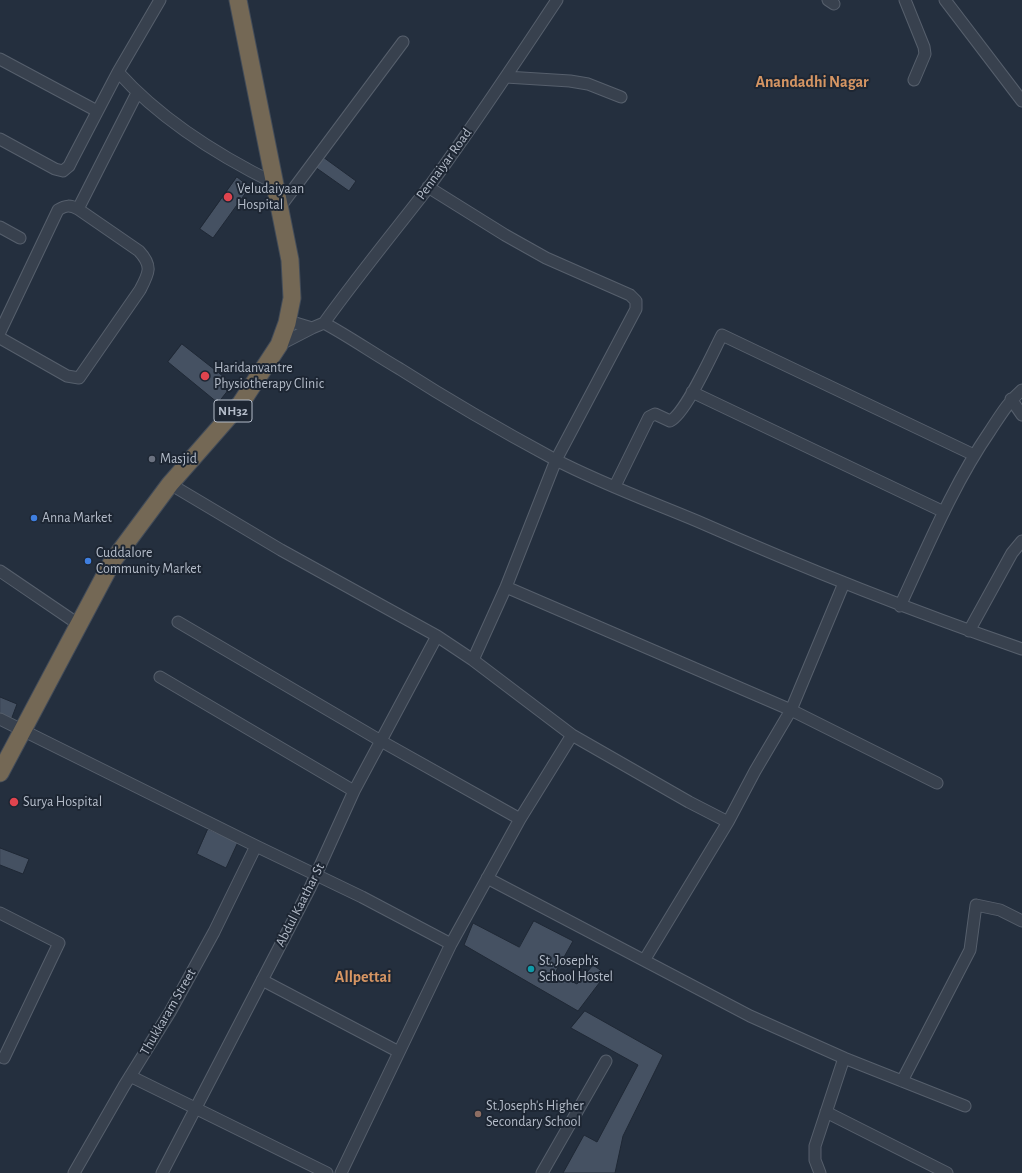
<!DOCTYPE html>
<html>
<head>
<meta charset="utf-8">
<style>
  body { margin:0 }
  canvas { display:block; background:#242f3e }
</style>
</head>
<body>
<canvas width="1022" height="1173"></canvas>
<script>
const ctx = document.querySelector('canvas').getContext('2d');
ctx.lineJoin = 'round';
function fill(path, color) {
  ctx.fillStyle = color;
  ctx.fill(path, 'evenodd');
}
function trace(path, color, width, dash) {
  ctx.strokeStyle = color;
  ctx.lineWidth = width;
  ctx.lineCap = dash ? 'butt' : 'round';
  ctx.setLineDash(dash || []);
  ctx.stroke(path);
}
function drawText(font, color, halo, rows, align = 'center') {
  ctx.font = font + ' "Alegreya Sans",sans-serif';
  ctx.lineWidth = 4;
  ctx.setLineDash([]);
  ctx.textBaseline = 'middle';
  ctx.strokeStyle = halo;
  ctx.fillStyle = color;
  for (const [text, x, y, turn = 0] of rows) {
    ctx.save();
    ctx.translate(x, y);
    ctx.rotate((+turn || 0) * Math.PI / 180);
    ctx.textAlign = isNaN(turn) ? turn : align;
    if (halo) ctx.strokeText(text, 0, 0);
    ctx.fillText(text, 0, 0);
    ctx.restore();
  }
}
const building = new Path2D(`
  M323,157l33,24 -7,10 -34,-24z
  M237,177l13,10 -37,51 -13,-9z
  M182,344l51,40 -15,19 -50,-41z
  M0,697l17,7 -6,16 -11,-4z
  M208,829l30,13 -12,26 -29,-14z
  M0,848l29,11 -6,15 -23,-9z
  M534,921l39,20 -18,32 22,11 16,-19 13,9 -28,37 -114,-66 9,-22 46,24z
  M585,1011l78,44 -40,81 -8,37h-52l21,-38 13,7 41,-77 -67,-37z`);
fill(building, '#455162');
trace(building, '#1f2835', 1);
const minor = new Path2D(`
  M160,0l-42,72c43,48 101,84 158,112
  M828,0l6,4
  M905,0l19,47 1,7 -11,26
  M945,0l77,101
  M0,59l97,52
  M506,77l64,4 18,3 33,13
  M0,139l55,30 8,2 6,-5 3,-6 46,-88
  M428,187l77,48 41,23 84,37 6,6v8l-80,151 -50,127 -33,73
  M280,207l123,-165
  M0,227l20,11
  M288,319l4,3 20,6 12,-5
  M324,323c26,14 50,31 76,46 50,32 102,62 154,90 46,24 95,42 143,62 107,47 215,90 325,128
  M324,323c33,-46 69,-90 104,-135 45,-61 87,-125 129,-188
  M0,332l58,-122c8,-5 12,-5 20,-1l59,-116
  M0,338l67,38 12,2 61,-88c9,-17 13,-24 -1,-39l-61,-42
  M279,345l33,-17
  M692,392l252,120
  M1011,399l11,16
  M170,484l111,66 156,86 36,24 99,75 117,67 39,20
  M615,486l34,-69 6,-3 15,7c16,-8 42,-67 52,-86l252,120
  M0,571l78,53
  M506,587l285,123 146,73
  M900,606c28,-60 53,-121 90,-175 10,-15 18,-29 32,-41
  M178,622l203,119 139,78
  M969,631l43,-78 10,-12
  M160,677l194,114
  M0,719l256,127 106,51 89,47 -110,229
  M487,878l263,138 94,42 -29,88v14l5,13
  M0,913l59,30 -55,115
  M451,944l69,-125 52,-84
  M645,959l83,-137 27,-51 36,-61 53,-127
  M262,980l137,72
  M844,1058l121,48
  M130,1076l197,97
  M902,1081l68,-131 6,-45 24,5 22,11
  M826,1112l121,61
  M74,1173l50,-87 46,-74 44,-80 42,-86
  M162,1173l148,-285 44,-97 83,-155
  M542,1173l64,-112`);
const highway = new Path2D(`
  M0,773l112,-211 58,-78 71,-81 38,-58 8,-22 5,-25 -2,-38 -52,-260`);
trace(minor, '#565f6c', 13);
trace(highway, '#434c59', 19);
trace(minor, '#38414e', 11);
trace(highway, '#746855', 17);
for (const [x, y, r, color] of [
  [228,197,5,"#e0444e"],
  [205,376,5,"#e0444e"],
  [152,459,4,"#6b7280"],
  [34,518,4,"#3f7fe0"],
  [88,561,4,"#3f7fe0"],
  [14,802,5,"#e0444e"],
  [531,969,4,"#0f9aa8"],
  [478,1114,4,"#8d6e63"]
]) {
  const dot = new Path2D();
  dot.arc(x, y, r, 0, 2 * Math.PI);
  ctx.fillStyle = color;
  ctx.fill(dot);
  trace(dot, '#1d2633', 1.5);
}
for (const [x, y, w] of [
  [233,411,38]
]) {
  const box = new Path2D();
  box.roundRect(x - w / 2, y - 11, w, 22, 3);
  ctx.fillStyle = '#1d2633';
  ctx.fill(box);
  trace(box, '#b4bcc9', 1);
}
drawText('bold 13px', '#b4bcc9', null, [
  ["NH32",233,411]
]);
drawText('14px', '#b4bcc9', '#1d2633', [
  ["Pennaiyar Road",444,164,-54],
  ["Abdul Kaathar St",300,905,-63],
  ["Thukkaram Street",168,1012,-60]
]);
drawText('14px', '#b4bcc9', '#1d2633', [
  ["Veludaiyaan",237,189],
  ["Hospital",237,205],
  ["Haridanvantre",214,368],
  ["Physiotherapy Clinic",214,384],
  ["Masjid",160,459],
  ["Anna Market",42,518],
  ["Cuddalore",96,553],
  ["Community Market",96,569],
  ["Surya Hospital",23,802],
  ["St. Joseph's",539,961],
  ["School Hostel",539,977],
  ["St.Joseph's Higher",486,1106],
  ["Secondary School",486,1122]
], 'left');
drawText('bold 16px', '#d59563', '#1d2633', [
  ["Anandadhi Nagar",812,82],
  ["Allpettai",363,977]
]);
</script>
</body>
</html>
